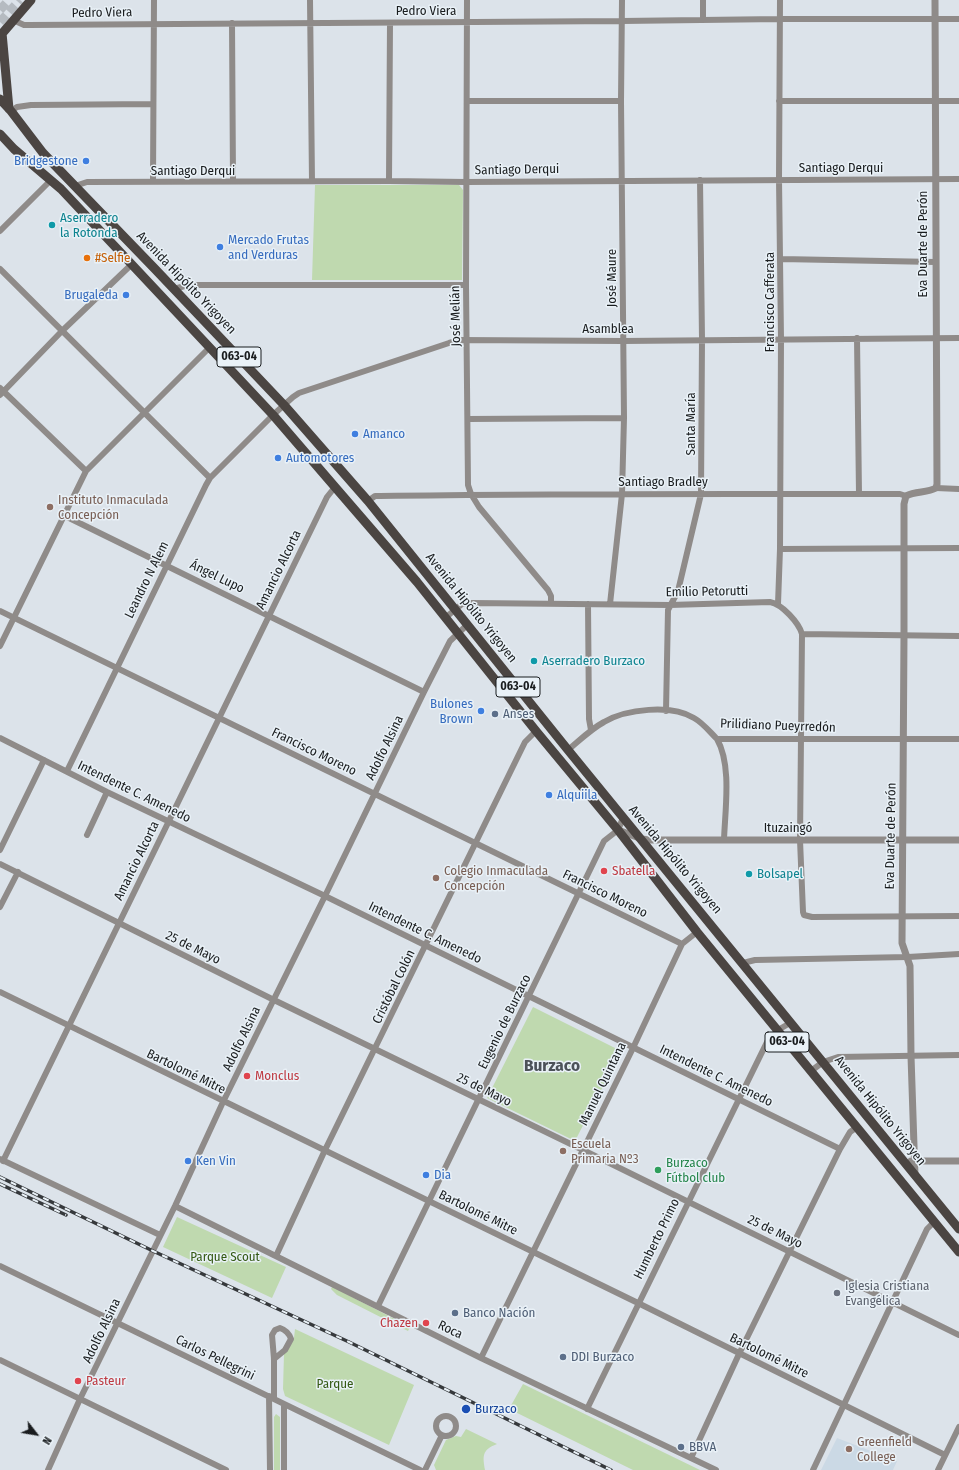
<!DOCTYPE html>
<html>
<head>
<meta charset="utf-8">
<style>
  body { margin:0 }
  #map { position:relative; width:959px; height:1470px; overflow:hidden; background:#dce3ea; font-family:"Fira Sans Condensed",sans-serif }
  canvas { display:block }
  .north { position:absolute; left:16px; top:1414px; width:40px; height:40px; -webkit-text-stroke:3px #e9f1f7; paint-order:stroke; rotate:121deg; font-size:11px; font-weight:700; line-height:16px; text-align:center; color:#191c1e }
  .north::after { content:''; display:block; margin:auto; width:14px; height:18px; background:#191c1e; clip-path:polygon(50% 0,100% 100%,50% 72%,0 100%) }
</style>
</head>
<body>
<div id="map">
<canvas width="959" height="1470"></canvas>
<div class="north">N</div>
</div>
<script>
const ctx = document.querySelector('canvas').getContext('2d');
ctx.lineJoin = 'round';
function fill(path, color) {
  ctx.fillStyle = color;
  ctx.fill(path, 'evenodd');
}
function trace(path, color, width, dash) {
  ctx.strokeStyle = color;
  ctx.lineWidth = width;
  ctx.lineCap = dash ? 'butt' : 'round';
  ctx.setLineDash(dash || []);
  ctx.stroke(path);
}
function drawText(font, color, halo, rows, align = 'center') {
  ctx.font = font + ' "Fira Sans Condensed",sans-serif';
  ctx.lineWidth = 3;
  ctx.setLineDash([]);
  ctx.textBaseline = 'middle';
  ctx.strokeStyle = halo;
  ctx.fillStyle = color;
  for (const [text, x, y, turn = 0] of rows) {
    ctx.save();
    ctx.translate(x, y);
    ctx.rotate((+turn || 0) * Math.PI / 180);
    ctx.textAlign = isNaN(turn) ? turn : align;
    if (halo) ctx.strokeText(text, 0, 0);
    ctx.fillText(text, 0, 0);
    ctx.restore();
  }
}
fill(new Path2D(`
  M837,1438l60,23 -4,9h-72z`), '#cbd9e5');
fill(new Path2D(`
  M315,185h144l4,5 -1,90h-150z
  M533,1007l88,44 -46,90 -88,-43z
  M177,1217l109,50 -14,31 -109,-51z
  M332,1287h1l77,40 -2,4 -71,-36 -6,-6z
  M295,1329l119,56 -25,60 -104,-49 -2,-7 1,-35 6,-8 4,-8z
  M523,1384l177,86h-67l-124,-61z
  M276,1414l4,3v53h-6v-53z
  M466,1429l31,15c-16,6 -14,13 -12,26h-49l-2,-5 12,-25 10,-4 5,1z`), '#bfd9af');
trace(new Path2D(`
  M0,10l9,-10
  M0,22l20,-22`), '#b5bbc1', 9, [9, 4.5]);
trace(new Path2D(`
  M310,0l2,181
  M467,0l-1,285 2,200 3,9 8,13 69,83 3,6v8
  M703,0v20
  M13,20l11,5h5l593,-4 158,-2h179
  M232,23l1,158
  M467,101h154
  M779,101h180
  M11,111l6,-4 14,-2 122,-1
  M389,181l1,-158
  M153,182l1,-182
  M75,186l12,-4 302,-1 77,1 493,-3
  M0,231l51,-51
  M781,259l154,3
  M0,269l210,209
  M174,289l14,-4h278
  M857,338l2,156
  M0,388l86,83
  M0,395l62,-64 70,-67
  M468,419l156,-1
  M936,488l23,1
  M368,501l7,-5h5c173,-3 346,-2 520,-2l6,2
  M65,516l359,176
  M780,549l179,-1
  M588,604l1,115 2,11
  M610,604l12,-110 2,-76 -3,-317 1,-101
  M778,604l2,-55 1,-210 -2,-160 1,-179
  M0,611l682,333
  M445,618l17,-14 10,-1 198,2 100,-3c12,2 29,21 32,32l157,2
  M802,634l-2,206 3,72 1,3 8,2 147,-1
  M0,646l86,-175 123,-123
  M666,711l2,-101 10,-19 23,-97 1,-155 -2,-159
  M0,738l107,54 218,104 515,253
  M717,739c15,26 8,71 7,101
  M568,750c12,-10 23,-21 36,-28 22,-13 67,-18 90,-4 9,5 15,13 23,21h242
  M67,771l139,-286 4,-7 63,-63 20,-18 6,-4 150,-50 11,-3 163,1 336,-3
  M87,835l20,-43
  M0,850l44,-90
  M0,864l274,136 309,150 376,185
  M0,907l18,-35
  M743,963l12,-3 153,-3 51,-3
  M0,992l638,311 307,152
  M811,1071l12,-9 15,-5 121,-2
  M0,1159l160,76
  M3,1161l324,-664 8,-10
  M175,1206l306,152 235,112
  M276,1256l49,-106 200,-408 11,-11
  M0,1266l420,204
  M378,1306l226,-465 14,-11 5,-12
  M481,1358l152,-310 49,-104 15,-12
  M274,1359l11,-9 6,-11c-2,-6 -5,-9 -11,-11l-5,2 -3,5 2,24v40
  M0,1360l226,110
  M269,1396l1,74
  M284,1404v66
  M587,1409l181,-369 10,-10 12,-7
  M436 1426a10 10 0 1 1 20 0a10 10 0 1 1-20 0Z
  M691,1458l48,-104 101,-205 10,-17 7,-5
  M48,1470l32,-71 95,-193 48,-104 102,-206 99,-204 26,-51 17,-16
  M425,1470l17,-35
  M813,1470l114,-241 7,-7
  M938,1470l21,-43`), '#8f8b89', 6);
trace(new Path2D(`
  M618,830l24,9 7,1h310
  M911,1161h48
  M915,1176l-4,-120 -1,-90 -8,-23 2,-308v-131l2,-8c10,-5 21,-3 30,-8l1,-4 -2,-484`), '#8f8b89', 7);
trace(new Path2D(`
  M2,33l7,76
  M0,36l31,-36
  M0,99l11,12 32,42 112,116 129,136 84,96 200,249 391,479
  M0,134l14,15 47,40 212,226 62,72 82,95 119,149 82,99 79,102 262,320`), '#4b4542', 9);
const rail = new Path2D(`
  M0,1177l153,74 196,91 262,128
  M0,1184l66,31`);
trace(rail, '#36393c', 3.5);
trace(rail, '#e9f1f7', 2, [6]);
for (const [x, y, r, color] of [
  [86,161,4,"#3f7fe0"],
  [52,225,4,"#0f9aa8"],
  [220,247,4,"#3f7fe0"],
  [87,258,4,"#e8710a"],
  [126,295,4,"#3f7fe0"],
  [355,434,4,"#3f7fe0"],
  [278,458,4,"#3f7fe0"],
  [50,507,4,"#8d6e63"],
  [534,661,4,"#0f9aa8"],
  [481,711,4,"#3f7fe0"],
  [495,714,4,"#5c6f8a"],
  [549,795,4,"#3f7fe0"],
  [604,871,4,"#e0444e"],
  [749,874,4,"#0f9aa8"],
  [436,878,4,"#8d6e63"],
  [247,1076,4,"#e0444e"],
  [563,1151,4,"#8d6e63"],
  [188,1161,4,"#3f7fe0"],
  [658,1170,4,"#2e9e5b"],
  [426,1175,4,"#3f7fe0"],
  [837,1293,4,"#6b7280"],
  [455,1313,4,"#5c6f8a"],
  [426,1323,4,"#e0444e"],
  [563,1357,4,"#5c6f8a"],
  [78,1381,4,"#e0444e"],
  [466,1409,5,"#1a4fb4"],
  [681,1447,4,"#5c6f8a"],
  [849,1449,4,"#8d6e63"]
]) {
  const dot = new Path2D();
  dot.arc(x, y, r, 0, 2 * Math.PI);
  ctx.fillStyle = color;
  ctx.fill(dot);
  trace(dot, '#e9f1f7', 1.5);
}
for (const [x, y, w] of [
  [239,357,44],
  [518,687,44],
  [787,1042,44]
]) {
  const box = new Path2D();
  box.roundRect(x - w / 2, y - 10, w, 20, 3);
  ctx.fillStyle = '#e9f1f7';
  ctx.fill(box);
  trace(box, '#191c1e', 1);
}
drawText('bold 12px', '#191c1e', null, [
  ["063-04",239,357],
  ["063-04",518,687],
  ["063-04",787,1042]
]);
drawText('13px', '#191c1e', '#e9f1f7', [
  ["Pedro Viera",426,11],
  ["Pedro Viera",102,13,-1],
  ["Santiago Derqui",841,168],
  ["Santiago Derqui",517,170,-1],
  ["Santiago Derqui",193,171],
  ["Eva Duarte de Perón",923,244,-90],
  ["José Maure",612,278,-90],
  ["Avenida Hipólito Yrigoyen",186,283,46],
  ["Francisco Cafferata",770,302,-90],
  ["José Melián",456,316,-91],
  ["Asamblea",608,329],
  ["Santa María",691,424,-90],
  ["Santiago Bradley",663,482],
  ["Amancio Alcorta",279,570,-64],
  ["Ángel Lupo",217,577,26],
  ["Leandro N Alem",147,580,-64],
  ["Emilio Petorutti",707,592,-1],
  ["Avenida Hipólito Yrigoyen",471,608,51],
  ["Prilidiano Pueyrredón",778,726,2],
  ["Adolfo Alsina",385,748,-64],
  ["Francisco Moreno",314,752,26],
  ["Intendente C. Amenedo",134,792,26],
  ["Ituzaingó",788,828],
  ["Eva Duarte de Perón",891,836,-89],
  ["Avenida Hipólito Yrigoyen",675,860,50],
  ["Amancio Alcorta",137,861,-64],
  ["Francisco Moreno",605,894,26],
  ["Intendente C. Amenedo",425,933,26],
  ["25 de Mayo",193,948,26],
  ["Cristóbal Colón",394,987,-64],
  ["Eugenio de Burzaco",505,1022,-64],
  ["Adolfo Alsina",242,1039,-64],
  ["Bartolomé Mitre",186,1072,26],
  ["Intendente C. Amenedo",716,1076,26],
  ["Manuel Quintana",603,1084,-64],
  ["25 de Mayo",484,1090,26],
  ["Avenida Hipólito Yrigoyen",880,1111,51],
  ["Bartolomé Mitre",478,1213,26],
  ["25 de Mayo",775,1232,26],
  ["Humberto Primo",657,1239,-64],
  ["Roca",450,1330,26],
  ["Adolfo Alsina",102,1331,-64],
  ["Bartolomé Mitre",769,1356,26],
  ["Carlos Pellegrini",215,1358,26]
]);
drawText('13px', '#366cbe', '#e9f1f7', [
  ["Bridgestone",78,161,"right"],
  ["Mercado Frutas",228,240],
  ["and Verduras",228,255],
  ["Brugaleda",118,295,"right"],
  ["Amanco",363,434],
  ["Automotores",286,458],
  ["Bulones",473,704,"right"],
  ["Brown",473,719,"right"],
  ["Alquiila",557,795],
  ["Ken Vin",196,1161],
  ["Dia",434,1175]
], 'left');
drawText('13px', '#0d838f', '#e9f1f7', [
  ["Aserradero",60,218],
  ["la Rotonda",60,233],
  ["Aserradero Burzaco",542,661],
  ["Bolsapel",757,874]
], 'left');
drawText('13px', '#c56008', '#e9f1f7', [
  ["#Selfie",95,258]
], 'left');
drawText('13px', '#785e54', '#e9f1f7', [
  ["Instituto Inmaculada",58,500],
  ["Concepción",58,515],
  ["Colegio Inmaculada",444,871],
  ["Concepción",444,886],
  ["Escuela",571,1144],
  ["Primaria Nº3",571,1159],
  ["Greenfield",857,1442],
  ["College",857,1457]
], 'left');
drawText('13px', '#4e5e75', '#e9f1f7', [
  ["Anses",503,714],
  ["Banco Nación",463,1313],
  ["DDI Burzaco",571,1357],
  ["BBVA",689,1447]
], 'left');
drawText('13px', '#be3a42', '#e9f1f7', [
  ["Sbatella",612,871],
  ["Monclus",255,1076],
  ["Chazen",418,1323,"right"],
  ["Pasteur",86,1381]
], 'left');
drawText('13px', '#27864d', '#e9f1f7', [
  ["Burzaco",666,1163],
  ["Fútbol club",666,1178]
], 'left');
drawText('13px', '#355a14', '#e9f1f7', [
  ["Parque Scout",225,1257],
  ["Parque",335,1384]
]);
drawText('13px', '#5b616d', '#e9f1f7', [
  ["Iglesia Cristiana",845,1286],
  ["Evangélica",845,1301]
], 'left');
drawText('13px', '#164399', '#e9f1f7', [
  ["Burzaco",475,1409]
], 'left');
drawText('bold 17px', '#4c5258', '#e9f1f7', [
  ["Burzaco",552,1066]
]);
</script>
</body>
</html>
